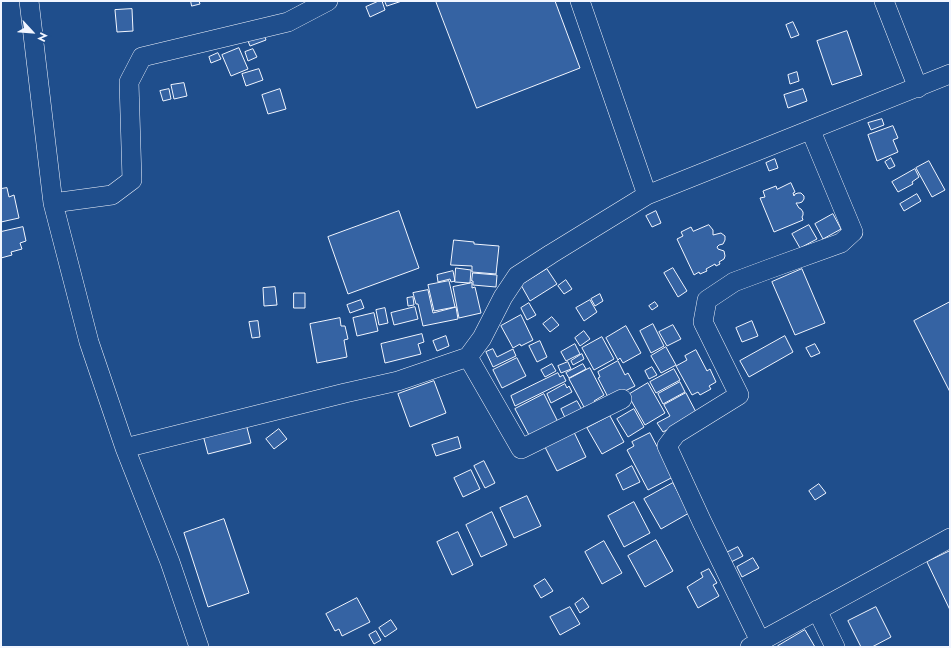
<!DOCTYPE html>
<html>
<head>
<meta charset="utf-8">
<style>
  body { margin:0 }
  #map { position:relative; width:951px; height:648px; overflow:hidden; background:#1f4e8c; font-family:Jost,sans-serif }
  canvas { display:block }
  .frame { position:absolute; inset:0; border:2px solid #f2f6ff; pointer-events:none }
  .north { position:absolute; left:12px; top:12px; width:40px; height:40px; -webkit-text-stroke:3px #1f4e8c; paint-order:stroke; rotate:116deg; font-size:11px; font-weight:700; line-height:16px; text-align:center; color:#f2f6ff }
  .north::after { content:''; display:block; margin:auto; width:14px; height:18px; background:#f2f6ff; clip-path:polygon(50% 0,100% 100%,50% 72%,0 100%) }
</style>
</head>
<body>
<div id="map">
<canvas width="951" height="648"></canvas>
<div class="frame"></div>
<div class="north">N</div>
</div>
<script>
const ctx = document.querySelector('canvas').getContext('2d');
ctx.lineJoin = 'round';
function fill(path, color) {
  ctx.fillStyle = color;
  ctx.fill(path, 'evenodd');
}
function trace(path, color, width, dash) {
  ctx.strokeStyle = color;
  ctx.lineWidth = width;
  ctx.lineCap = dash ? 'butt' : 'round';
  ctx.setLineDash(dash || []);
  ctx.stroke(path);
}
const building = new Path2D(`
  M191,1h8l1,3 -8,2z
  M379,1h3l3,9 -15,7 -4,-10z
  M385,1h17l-15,5z
  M436,1h119l25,67 -103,40z
  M132,9l1,22 -16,1 -2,-22z
  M793,22l6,13 -8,3 -5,-13z
  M847,31l15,44 -30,10 -15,-44z
  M264,35l2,5 -16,6 -2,-5z
  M239,48l9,21 -17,7 -9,-21z
  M253,49l4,8 -9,4 -3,-9z
  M218,53l3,6 -10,4 -2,-6z
  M259,69l4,11 -17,6 -4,-12z
  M797,72l2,9 -9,3 -2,-9z
  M184,83l3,13 -13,3 -3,-14z
  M169,89l2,10 -8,2 -3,-10z
  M280,89l6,20 -18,5 -6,-19z
  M803,89l4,12 -19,7 -4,-13z
  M882,119l2,6 -13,5 -3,-7z
  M893,126l5,12 -5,2 5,12 -21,9 -9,-26z
  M891,158l4,8 -6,3 -4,-7z
  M775,159l3,9 -9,3 -3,-8z
  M929,161l16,29 -13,7 -16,-29z
  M915,169l4,8 -7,5 1,2 -15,8 -6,-10z
  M791,183l4,9 -2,1 1,3 1,-2 3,-1h3l3,3v3l-2,3 -3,1h-3l3,5 2,1 2,3v3l-1,2 1,3 -29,12 -14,-34 5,-1 -2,-6 13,-5 1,3z
  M7,188l2,9 5,-2 5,23 -18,4v-33z
  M917,194l4,7 -17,10 -4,-7z
  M399,211l20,57 -71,26 -20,-57z
  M656,211l5,12 -9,4 -6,-11z
  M833,214l8,15 -18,10 -8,-15z
  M709,225l4,5v5l8,-2 4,3v4l-2,4 -4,1 -2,2 1,2 6,2 1,5 -1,3 -5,3 1,2 -4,2 -1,-2 -9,5 1,2 -7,3 -1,-2 -5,3 -17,-36 6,-3 -2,-4 10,-5 2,4z
  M809,225l8,14 -17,9 -8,-14z
  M23,227l3,14 -6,2 2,6 -11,3 1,3 -11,3v-26z
  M454,240l20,2v2l25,2 -3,28 -24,-2v-6l-21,-1z
  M456,268l15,2 -1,13 -15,-1z
  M673,268l14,23 -9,6 -14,-24z
  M547,269l10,15 -27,17 -9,-16z
  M802,269l23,54 -30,12 -23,-53z
  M453,271l2,10 -4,1 -1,-3 -12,3 -1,-7z
  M473,273l24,2 -1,12 -23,-2v-4h-1z
  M566,280l6,9 -8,5 -6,-8z
  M449,281l6,26 -21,4 -6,-26z
  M472,283v5l3,-1 6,26 -22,5 -6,-31z
  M275,287l2,18 -13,1 -1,-18z
  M428,290l5,23 23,-6 2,12 -35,7 -5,-22h-2l-3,-11z
  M294,293h11v15h-11z
  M600,294l3,7 -8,5 -4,-7z
  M413,297l1,8 -6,1 -1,-8z
  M361,300l3,8 -14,5 -3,-8z
  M590,300l7,12 -13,9 -8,-13z
  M655,302l3,4 -6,4 -3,-4z
  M950,302v90l-36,-71z
  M529,303l7,12 -9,5 -6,-12z
  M415,307l3,12 -24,6 -3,-12z
  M385,308l3,15 -9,2 -3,-15z
  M374,313l4,18 -21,5 -4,-18z
  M521,315l12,25 -12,6 -1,-2 -7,4 -12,-22z
  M552,317l7,8 -9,7 -7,-8z
  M340,318l1,8h4l3,13 -4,1 3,17 -30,6 -7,-39z
  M258,321l2,16 -8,1 -3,-16z
  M752,321l6,15 -16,6 -6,-14z
  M653,324l11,22 -13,7 -11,-22z
  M673,325l8,14 -14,7 -8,-14z
  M626,326l15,27 -18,10 -3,-5 -2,2 -12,-22z
  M584,331l6,8 -10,7 -5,-8z
  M422,334l2,8 -6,2 3,10 -36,9 -4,-19z
  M446,336l3,10 -12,5 -4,-10z
  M785,336l8,16 -44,25 -9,-16z
  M602,337l12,22 -20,11 -12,-22z
  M540,341l7,16 -10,5 -8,-16z
  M575,344l5,10 -14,7 -5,-9z
  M815,344l5,9 -9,4 -5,-9z
  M666,347l10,18 -15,8 -10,-17z
  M493,349l4,8 16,-8 3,7 -23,11 -7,-15z
  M696,350l11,21 3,-2 6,13 -7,4 2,3 -11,6 -2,-3 -6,3 -16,-29 11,-6 -2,-4z
  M582,354l2,5 -11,6 -2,-4z
  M517,358l9,18 -24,12 -9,-18z
  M618,361l7,14 3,-2 7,13 -26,13 -11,-21 2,-1 -2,-5z
  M568,362l3,7 -10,4 -3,-7z
  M552,364l4,7 -11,6 -4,-7z
  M583,364l3,5 -17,9 -3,-5z
  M652,367l5,8 -8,4 -4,-8z
  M590,368l14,27 -10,6 2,3 -11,5 -16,-30z
  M674,369l6,11 -24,13 -6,-11z
  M558,373l2,4 3,-2 3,6 -51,25 -4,-10z
  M434,381l12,32 -36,14 -12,-33z
  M680,382l5,10 -22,12 -5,-10z
  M648,383l17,30 -20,12 -17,-30z
  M565,384l2,4 2,-2 3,6 -21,11 -4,-9z
  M686,393l11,21 -34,18 -6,-9 13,-7 -6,-11z
  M544,394l14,28 -28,15 -15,-28z
  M577,401l7,12 -17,9 -6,-13z
  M634,409l10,18 -16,10 -11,-18z
  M610,416l14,26 -22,12 -15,-26z
  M246,424l5,19 -43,11 -5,-19z
  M279,429l8,10 -13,10 -8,-10z
  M573,430l13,27 -29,14 -13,-26z
  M650,433l23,44 -25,13 -21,-40 7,-4 -2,-4z
  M458,437l3,11 -25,8 -4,-11z
  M484,461l11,22 -10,5 -11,-22z
  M632,466l8,16 -17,8 -7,-15z
  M471,470l9,19 -17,8 -9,-19z
  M673,483l16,30 -28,16 -17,-30z
  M819,484l7,9 -11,7 -6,-9z
  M527,496l14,30 -27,12 -14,-30z
  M634,502l16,31 -26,14 -16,-31z
  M492,512l15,33 -26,12 -15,-32z
  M224,519l25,74 -41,14 -24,-74z
  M458,532l15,33 -21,10 -15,-33z
  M656,540l17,31 -28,16 -17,-31z
  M604,541l18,32 -20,11 -17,-32z
  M738,547l5,9 -12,6 -5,-9z
  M950,551v59l-23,-48z
  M753,558l6,10 -17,9 -5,-10z
  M709,569l8,14 -4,2 6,11 -21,12 -11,-21 16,-10 -2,-4z
  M545,579l8,12 -12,7 -7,-12z
  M357,598l13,24 -28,14 -3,-7 -4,2 -9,-17z
  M583,598l6,9 -9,6 -5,-9z
  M570,607l10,17 -20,11 -10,-18z
  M876,607l15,30 -19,10h-11l-13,-26z
  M391,620l6,9 -12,8 -6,-9z
  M805,630l10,17h-36l-1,-1z
  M376,631l5,9 -7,4 -5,-9z`);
fill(building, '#3563a3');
trace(building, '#f2f6ff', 1);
const minor = new Path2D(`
  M29,1l24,202 36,139 36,106 45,114 29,85
  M580,1l67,194
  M884,1l34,87
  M53,203l59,-8 20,-15 -3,-98 13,-25 146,-35 40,-21
  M468,357l53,92 101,-50
  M125,448l220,-55 53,-12 70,-24 14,-19 21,-41 14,-21 34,-22 96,-59 303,-121
  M817,610l18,37
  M760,641l-58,-119 -35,-76 9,-12 63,-39 -36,-73 4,-22 27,-18 35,-13 72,-26 12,-11 -42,-101
  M750,647l200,-109`);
trace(minor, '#f2f6ff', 20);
trace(minor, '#1f4e8c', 19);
</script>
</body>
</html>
